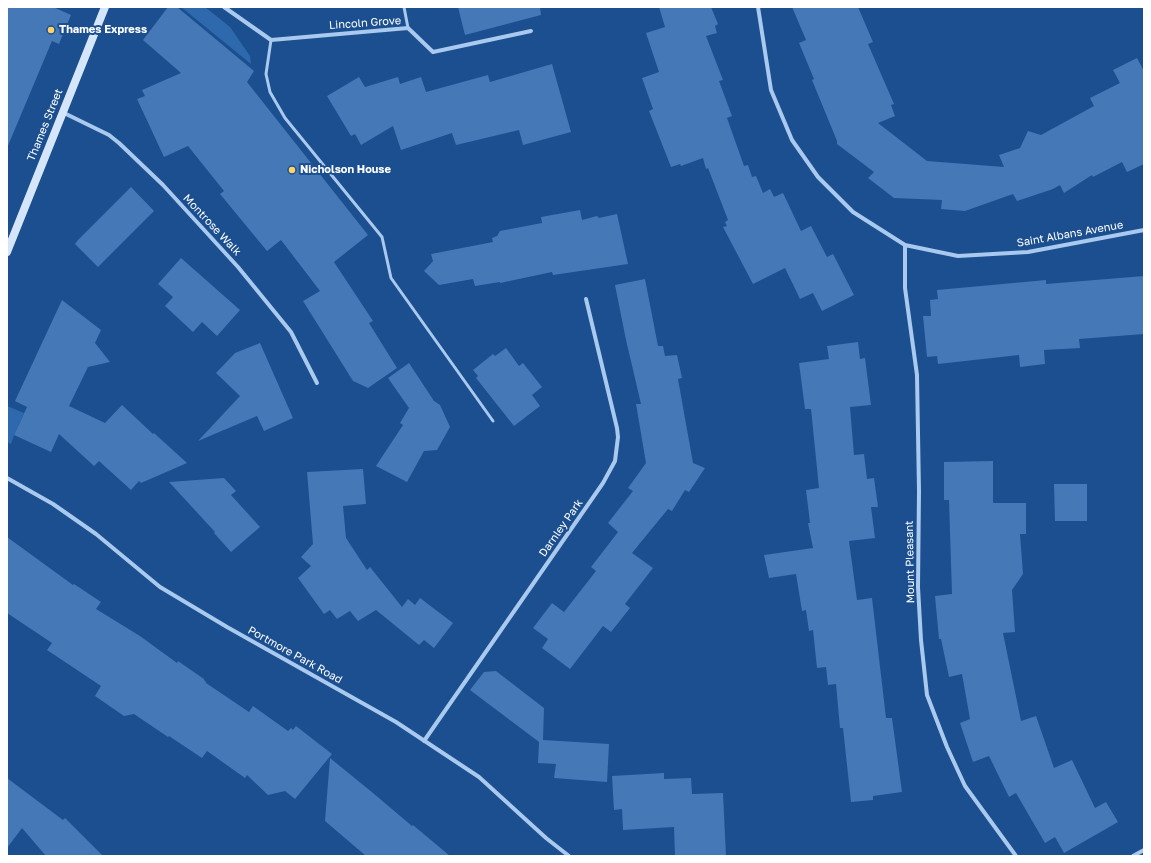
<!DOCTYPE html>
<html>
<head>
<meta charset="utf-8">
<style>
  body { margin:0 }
  #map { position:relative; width:1151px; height:863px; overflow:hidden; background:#1b4f8f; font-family:"Golos Text",sans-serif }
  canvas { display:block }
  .frame { position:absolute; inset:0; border:8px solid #fff; pointer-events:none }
</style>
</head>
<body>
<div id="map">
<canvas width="1151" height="863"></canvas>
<div class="frame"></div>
</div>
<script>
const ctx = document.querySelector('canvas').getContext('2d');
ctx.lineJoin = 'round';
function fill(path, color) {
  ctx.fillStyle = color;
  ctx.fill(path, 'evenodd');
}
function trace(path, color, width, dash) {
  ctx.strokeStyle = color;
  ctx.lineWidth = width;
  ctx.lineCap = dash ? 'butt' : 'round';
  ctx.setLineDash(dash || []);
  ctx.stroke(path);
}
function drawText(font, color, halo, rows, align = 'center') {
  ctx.font = font + ' "Golos Text",sans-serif';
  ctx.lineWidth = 4;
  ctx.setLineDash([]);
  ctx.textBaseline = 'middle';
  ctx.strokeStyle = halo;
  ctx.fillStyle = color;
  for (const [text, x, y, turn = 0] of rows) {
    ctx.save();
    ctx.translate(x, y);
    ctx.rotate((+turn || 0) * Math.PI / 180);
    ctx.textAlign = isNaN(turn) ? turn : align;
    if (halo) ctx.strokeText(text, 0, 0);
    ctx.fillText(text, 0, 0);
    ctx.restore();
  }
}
fill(new Path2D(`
  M181,7h24l25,20 20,29 1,8z
  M7,406l17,7 -10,22 -3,9 -4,-2z`), '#2e69ad');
fill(new Path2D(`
  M7,7h46l18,8 -12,29 -7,-3 -45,107z
  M168,7h9l77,64 -7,11 121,153 -34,27 39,59 -4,2 28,45 -29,20 -15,-7 -50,-80 17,-10 -39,-51 -14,11 -47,-57 4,-3 -36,-45 -24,11 -27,-58 8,-3 -3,-6 39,-17 -38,-33z
  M458,7h82l1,8 -76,20z
  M659,7h52l7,17 -3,2 2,7 -11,3 17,44 -4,1 13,35 -5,2 17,48 4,-1 4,12 4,-1 7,17 7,-4 4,8 9,-4 18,38 10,-5 16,31 6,-3 21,41 -32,16 -9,-18 -13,6 -15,-31 -32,16 -30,-57 4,-1 -2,-4 3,-2 -20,-52 -2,1 -3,-11 -22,8 -1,-2 -9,3 -22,-56 4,-2 -11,-31 17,-6 -13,-39 19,-6z
  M792,7h66l15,35 -5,2 26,60 -3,1 4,11 -17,7 49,38 77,6 -5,-12 21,-7 8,-17 13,4 53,-29 -4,-8 30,-15 -7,-13 24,-12 7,13v93l-17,8 -5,-10 -29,15 -1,-2 -28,18 -4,-8 -7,4 -36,12 -4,-7 -48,17 -24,-2 1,-9 -48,-2 -26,-20 6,-6 -37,-28v-3l-25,-61 2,-1 -15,-36 7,-3z
  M552,64l19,68 -48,13 -4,-15 -63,15 -4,-12 -51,17 -8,-24 -32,19 -6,-11 -4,2 -24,-40 32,-19 6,10 33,-10 2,7 21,-7 5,15 62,-17 2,7z
  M131,187l23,24 -56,56 -23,-23 3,-4z
  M580,210l2,10 15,-4 2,2 18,-4 11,50 -75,11 -1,-3 -52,11v-1l-25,4 -2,-7 -34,6 -15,-14 9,-10 -2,-7 62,-12 -1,-4 5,-2 3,-5 42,-8 -1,-6z
  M181,258l59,52 -23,26 -15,-14 -9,10 -28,-26 8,-9 -15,-13z
  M1144,276v58l-65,5 1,9 -36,2 1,14 -25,3 -1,-12 -81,9 -1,-8 -10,1 -4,-41h8l-1,-16 8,-1 -1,-9 109,-10v4z
  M645,279l13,67h5l2,10 12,-1 5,23 -4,1 15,84 12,5 -16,24 -4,-2 -13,21 -4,-2 -36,44 21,15 -28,36 5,4 -19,24 -8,-6 -33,43 -28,-21 6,-9 -15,-11 19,-25 12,9 32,-41 -5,-4 27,-35 -10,-9 25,-32 -5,-3 18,-25 -10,-59h5l-15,-64 -11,-55z
  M62,300l39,30 -6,13 15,19 -22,5 -19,39 36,17 17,-18 31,29 1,-1 33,30 -46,20 -2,-2 -8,9 -32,-29 -5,5 -35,-32 -8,18 -37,-17 13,-28 -12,-6z
  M858,342l2,17 5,-1 6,47 -21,2 4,48 10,-1 3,25 7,-1 4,29h-7l4,31 -26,3 8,59 15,-2 14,120h6l10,74 -29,4v4l-22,2 -8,-74h-3l-4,-44 -8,1 -2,-18 -9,1 -4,-38 -4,1 -3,-21 -4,1 -6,-37 -27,4 -5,-23 49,-7 -5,-25h2l-4,-33 13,-2 -8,-79h-6l-6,-46 30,-4 -2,-13z
  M260,343l33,75 -29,13 -7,-15 -59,25 42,-45 -24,-23 19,-20z
  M506,348l13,18 4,-3 19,24 -10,8 8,11 -26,20 -38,-48 2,-2 -5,-6 20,-16 2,2z
  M409,363l25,38 6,4 10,22 -13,23 -13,1 -17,31 -31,-16 27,-41 -3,-2 9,-15 -21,-30z
  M993,461v42h33v31h-6l3,40 -11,16 3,42 -12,1 18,88 15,-5 18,52 18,-8 23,48 11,-6 12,20 -54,31 -9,-16 -10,6 -29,-50 -7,4 -20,-41 -16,6 -13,-39 10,-4 -8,-45 -13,3 -8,-38h-2l-4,-43 17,-2 -3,-94h-5v-38z
  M363,469l3,35 -23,2 3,32 21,32 3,-3 32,40 6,-8 7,6 5,-7 33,25 -19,25 -10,-8 -5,5 -43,-35 -18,11 -8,-10 -13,8 -7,-9 -6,4 -26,-36 13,-12 -10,-9 12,-13 -6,-72z
  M224,478l12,13 -5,4 29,32 -29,25 -17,-19 1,-1 -46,-50z
  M1054,484h33v37h-32z
  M7,537l66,48 1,-1 27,18 -5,7 44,27 37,27 1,-2 26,18v1l2,2v1l43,29 4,-6 35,25 3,-3 2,2 3,-4 36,28 -37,45 -10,-8 -17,4 -21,-20 -2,3 -38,-27 -5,7 -33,-22 -1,1 -34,-23 -10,2 -29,-20 6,-10 -54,-36 5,-7 -45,-30z
  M496,671l48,37 -1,32 66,4 -2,38 -53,-4 2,-14 -18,-1 1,-21 -69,-52 14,-18z
  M330,758l43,35 39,33 1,-1 37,31h-84l-41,-35z
  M664,773v6l27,-1 1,16 31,-1 3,63h-51l-1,-29 -51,3 -1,-21 -8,1 -2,-34z
  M7,778l56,42 2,-2 38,38h-57l-24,-28 -15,20z`), '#4478b7');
trace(new Path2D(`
  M404,7l4,21
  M271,40l-5,34 4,18 15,26 97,119 9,41 102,143`), '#a9c9ee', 3);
trace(new Path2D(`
  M224,7l47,33 137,-12 25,24 98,-21
  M758,7l13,83 21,50 26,37 35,35 52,33 53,11 70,-4 116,-22
  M62,112l47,23 10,8 44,42 75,82 53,65 26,51
  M905,245v43l12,87 2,116 -1,96 3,53 6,55 20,52 18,39 51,70
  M7,478l46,26 43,30 64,53 67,40 169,95 83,55 67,61 23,18
  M424,741l179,-258 12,-22 3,-24 -1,-9 -31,-129
  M1133,856l11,-6`), '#a9c9ee', 4);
trace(new Path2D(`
  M7,252l98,-245`), '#d6e6fa', 8);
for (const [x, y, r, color] of [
  [51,30,4,"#ffd166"],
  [292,170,4,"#ffd166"]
]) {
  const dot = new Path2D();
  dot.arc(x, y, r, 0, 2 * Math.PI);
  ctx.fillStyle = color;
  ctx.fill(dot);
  trace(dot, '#1b4f8f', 1.5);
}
drawText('11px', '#fff', '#1b4f8f', [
  ["Lincoln Grove",365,23,-4],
  ["Thames Street",45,125,-68],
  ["Montrose Walk",212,225,47],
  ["Saint Albans Avenue",1070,234,-10],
  ["Darnley Park",561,528,-55],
  ["Mount Pleasant",910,562,-91],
  ["Portmore Park Road",295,655,29]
]);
drawText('bold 11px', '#fff', '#1b4f8f', [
  ["Thames Express",59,30],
  ["Nicholson House",300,170]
], 'left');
</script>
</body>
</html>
